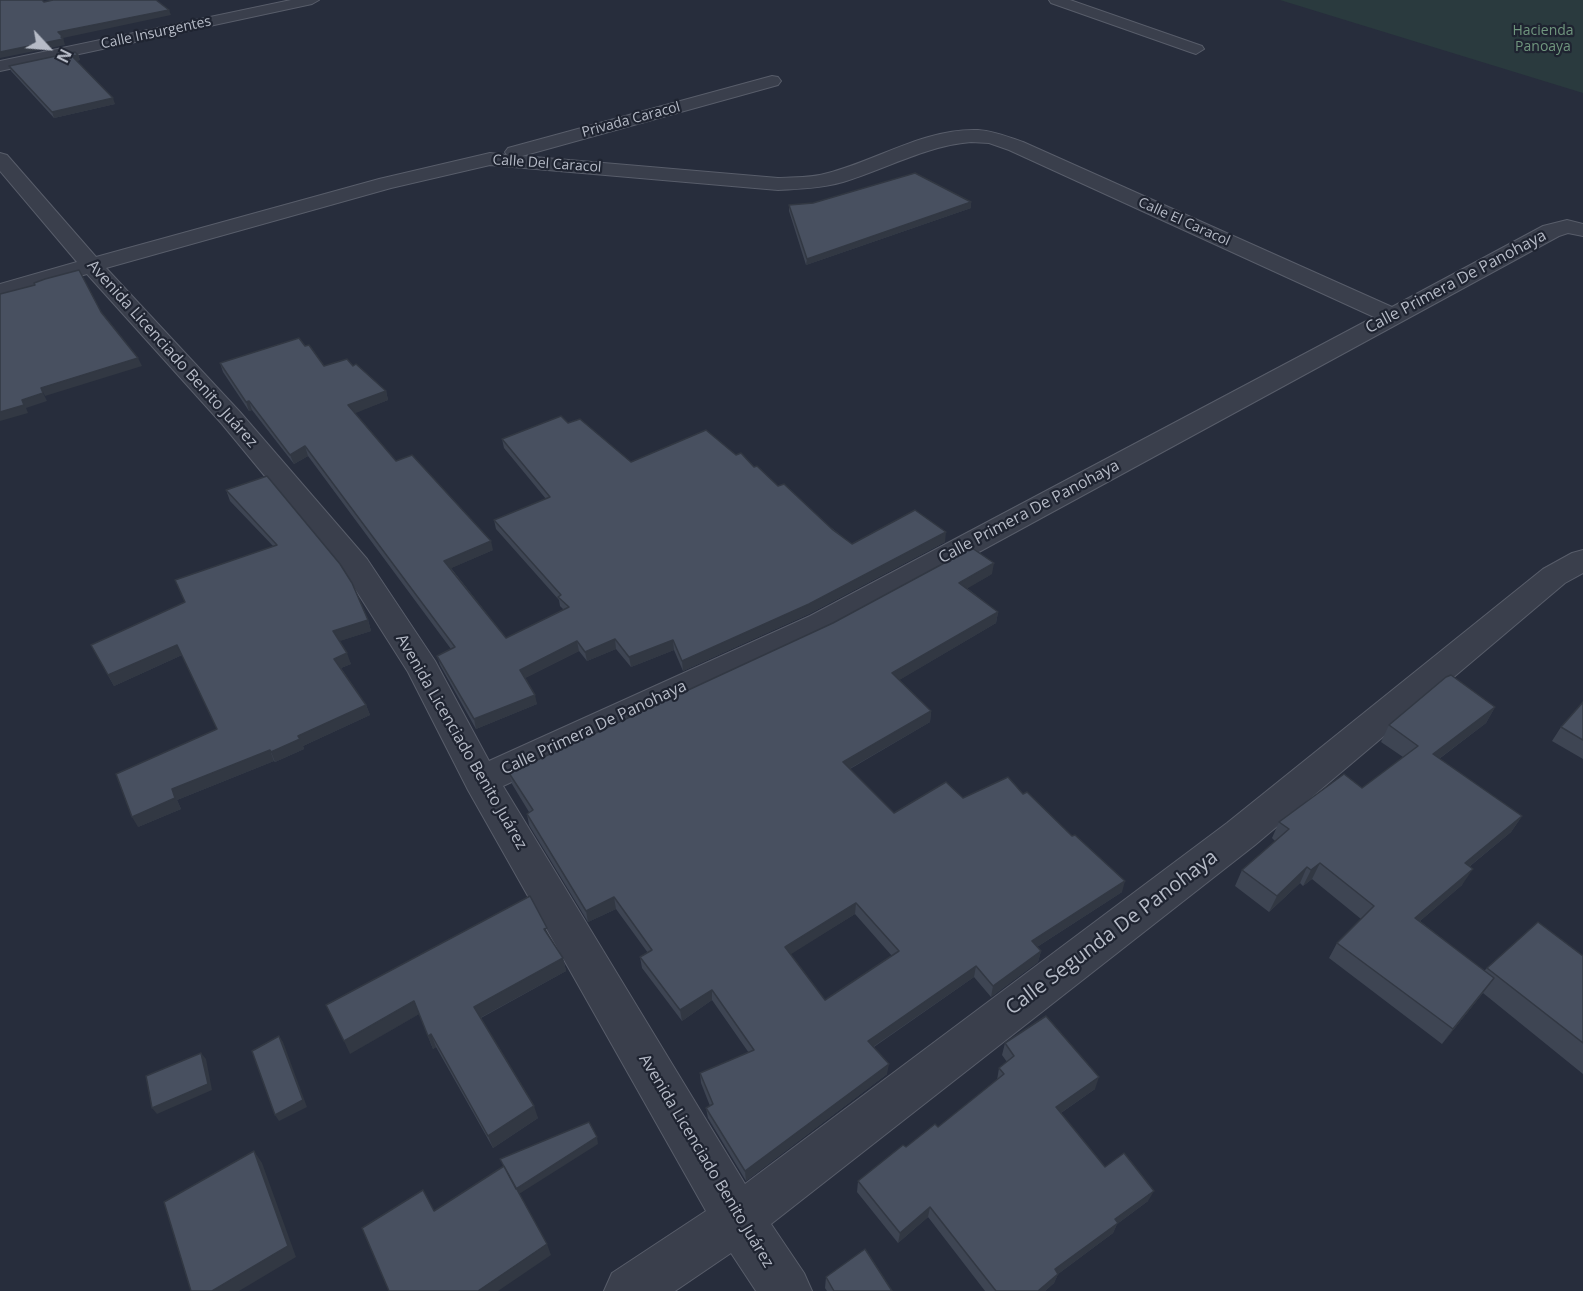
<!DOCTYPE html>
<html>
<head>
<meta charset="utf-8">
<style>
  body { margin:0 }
  #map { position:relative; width:1583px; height:1291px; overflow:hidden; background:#272d3c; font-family:"Open Sans",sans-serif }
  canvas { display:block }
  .north { position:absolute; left:18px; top:18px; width:60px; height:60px; -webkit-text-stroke:4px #1f2431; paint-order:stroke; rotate:116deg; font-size:16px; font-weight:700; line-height:24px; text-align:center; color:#b6bbc7 }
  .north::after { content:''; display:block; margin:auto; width:21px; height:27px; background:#b6bbc7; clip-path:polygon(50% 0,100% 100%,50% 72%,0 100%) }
</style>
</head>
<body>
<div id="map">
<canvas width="1583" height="1291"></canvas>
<div class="north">N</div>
</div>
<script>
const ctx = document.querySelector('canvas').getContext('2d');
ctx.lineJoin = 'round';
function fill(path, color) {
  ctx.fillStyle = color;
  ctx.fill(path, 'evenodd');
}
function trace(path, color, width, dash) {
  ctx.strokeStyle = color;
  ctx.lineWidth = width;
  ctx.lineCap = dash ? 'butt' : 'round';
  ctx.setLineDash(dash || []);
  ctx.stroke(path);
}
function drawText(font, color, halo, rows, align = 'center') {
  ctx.font = font + ' "Open Sans",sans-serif';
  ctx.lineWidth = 4.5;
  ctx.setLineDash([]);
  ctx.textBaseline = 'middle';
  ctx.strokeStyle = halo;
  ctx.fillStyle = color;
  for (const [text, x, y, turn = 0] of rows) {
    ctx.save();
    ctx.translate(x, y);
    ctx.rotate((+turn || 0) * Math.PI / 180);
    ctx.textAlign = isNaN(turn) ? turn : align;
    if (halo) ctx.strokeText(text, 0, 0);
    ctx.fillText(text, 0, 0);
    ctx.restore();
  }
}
fill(new Path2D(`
  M1280,0h303v93z`), '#2a3a3e');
const minor = new Path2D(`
  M291,0h28l-7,4 -312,67v-10z
  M1049,0h21l132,46 2,3 -8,5 -6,-2 -139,-49z
  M772,76l6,1 3,4 -3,4 -256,71 256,22c17,-1 34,0 50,-5 50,-13 97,-45 150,-43 15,1 31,7 45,12l369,165 151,-81 24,-6 16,4v12l-15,-3 -9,3 -727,396 -329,154 242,398 482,-361 316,-254 29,-16 11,-3v23l-18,10 -310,262 -484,379 33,49 8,18h-56l-25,-38 -56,38h-71l8,-18 94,-62 -238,-421 -60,-118 -63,-99 -123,-149 -135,-150 -87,24v-14l77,-22 -77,-91v-18l7,2 89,102 283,-78 111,-26 17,2 -2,-3 3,-4zM971,142l18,1 20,7 365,167 -564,299 -321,145 -54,-100 -68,-102 -127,-147 -134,-144 285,-80 99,-23 288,25c22,-1 43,-2 65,-8 43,-13 82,-36 128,-40z`);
trace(minor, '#585d6a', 2);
fill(minor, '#3a3f4c');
fill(new Path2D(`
  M78,55l2,5 -4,1 39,43 -61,14 -43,-47 -2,-5z
  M789,205l182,3 -165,57 -17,-54z
  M305,346l19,20h29l33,25 2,9 -34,13 42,48 97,89 -42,18 55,70 58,-28 -4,-4 -1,-6 -63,-71 -2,-9 52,-21 -42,-51 -2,-9 66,-16 63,39 105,-7 18,12 98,77 93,-2 -136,72 -126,57 -9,-21 -43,17 -15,-18 -29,12 -8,-10 -54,27 12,26 -61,25 -36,-64 -3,-9 14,-7 -143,-193 -14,8 -42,-54 -3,1 -26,-39 -3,-9z
  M226,490l142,130 3,11 -32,10 12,23 -10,4 25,37 4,10 -67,31 1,3 -29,13 -1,-1 -97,39 4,9 -43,18 79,-98 -35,-74 -68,31 -23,-41 94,-43 88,-56 -43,-45z
  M992,574l-25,14 31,24 -2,11 -97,57 32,31 -1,11 -80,47 44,44 69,-15 60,-4 99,98 -85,55 4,4 -3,11 -47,35 -17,-20 -100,70 13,27 -141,107 -38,-63 -2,-10 4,-2 -9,-23 -1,-10 49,-20 -37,-53 -30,21 -40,-53 -2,-11 8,-4 -32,-44 -28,13 -59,-97 -2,-11 2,-2 -17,-28 -3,-11zM855,914l37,42 -67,44 -35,-46z
  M1583,702v57l-31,-18 9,-14z
  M1495,707l-9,16 -47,36 83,57 -11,16 -42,35 -7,18 -42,36 64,50 3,-3 96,-12v118l-100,-81 -41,51 -113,-86 8,-15 24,-24 -49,-40 -9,7 -3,-3 -31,29 -34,-26 7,-16 33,-29 -3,-3 7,-16 83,-34 41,-31 -22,-15 8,-17z
  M550,937l13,21 3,13 -85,47 57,100 -45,30 -57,-101 -3,2 -14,-35 -69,40z
  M1005,1043l90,46 -34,24 44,54 43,34 -31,23 -4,9 -55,41 -4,9 -9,8h-60l-57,-74 -30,26 -41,-51 1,-11 48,-34 32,-20 59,-47 2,-12 8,-6 -5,-7z
  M826,1277l66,14h-65l-2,-3z`), '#3e4553');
fill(new Path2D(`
  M169,10l2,5 -108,23 2,7 -65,13v-6l58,-20z
  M78,55l2,5 -6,1 -2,-5z
  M113,98l2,6 -61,14 -2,-6z
  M971,202v6l-165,57 1,-6z
  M138,358l4,8 -97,30 -4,-8z
  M386,391l2,9 -37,15 -3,-10z
  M43,393l4,8 -21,7 2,5 -28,8v-9l22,-12z
  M249,401l3,9 -3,1 -3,-9z
  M305,446l3,10 -14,8 -4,-9z
  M946,532l-1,10 -136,72 -126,57 -1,-10z
  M491,541l2,9 -46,20 -3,-9z
  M994,563l-2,11 -34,20 1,-11z
  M998,612l-2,11 -105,62 1,-12z
  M368,620l3,11 -34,11 -4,-11z
  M615,639l1,10 -29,12 -2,-9z
  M673,640l1,10 -43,17 -2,-10z
  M577,641l2,10 -56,28 -3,-9z
  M177,645l5,10 -68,31 -6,-11z
  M347,653l4,11 -13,5 -4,-10z
  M535,695l2,9 -61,25 -2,-10z
  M366,705l4,10 -67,31 1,3 -29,13 -4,-10 27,-16z
  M1495,707l-9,16 -62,47 9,-16z
  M931,711l-1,11 -88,51 1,-11z
  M270,750l4,11 -97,39 4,9 -43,18 -6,-10 40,-28z
  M1522,816l-11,16 -57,47 11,-16z
  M1320,863l-8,16 -9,7 8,-16z
  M1307,867l-7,16 -31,29 8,-16z
  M1473,869l-11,16 -56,48 9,-15z
  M1125,881l-3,11 -93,60 3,-11z
  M614,897l2,12 -28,13 -2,-11z
  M856,903l-1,11 -70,44v-11z
  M1041,951l-3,11 -47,35 2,-11z
  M563,958l3,13 -88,48 -4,-12z
  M976,966l-2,11 -107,74 1,-10z
  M1494,978l-12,16 -40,50 11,-15z
  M712,990v10l-30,21 -2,-11z
  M414,1001l5,13 -69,40 -6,-13z
  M431,1034l5,13 -3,2 -5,-13z
  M279,1036l4,6 24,65 -28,14 -4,-6z
  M201,1053l5,6 6,31 -55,24 -5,-6z
  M889,1064l-2,10 -141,107 -1,-10z
  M1099,1077l-4,12 -43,30 4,-12z
  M534,1106l4,12 -45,30 -5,-12z
  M597,1137l1,7 -79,50 -3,-5z
  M254,1151l8,12 34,94 -57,34h-27z
  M1154,1191l-6,10 -31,23 -4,9 -55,41 -4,9 -9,8h-7l17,-22 60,-50z
  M930,1207l-2,10 -30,26 2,-10z
  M547,1244l4,11 -53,36h-20z`), '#323843');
const building = new Path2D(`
  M0,0h42l2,2 9,-2h103l13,10 -111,22 5,5h-2l2,2 -63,13z
  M75,52l3,3 -6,1 41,42 -61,14 -43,-46z
  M915,173l56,29 -164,57 -18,-54 24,-2z
  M79,270l22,42 37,46 -97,30 2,5 -21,7 2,5 -24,7v-118l35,-9 -1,-2 11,-4z
  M299,338l6,8 4,-1 15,21 23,-7 6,7 3,-2 30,27 -38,14 48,56 16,-6 79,86 -47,20 62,77 63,-31 -11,-10 3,-2 -67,-75 56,-23 -48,-58 59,-23 7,7 12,-4 51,43 75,-32 30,25 5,-2 13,14 3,-1 21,20 6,-2 49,46 19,14 63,-34 31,22 -137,72 -127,57 -9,-21 -44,17 -14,-18 -30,13 -8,-11 -57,29 15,25 -61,24 -37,-63 18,-9 -150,-201 -15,9 -41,-54 -3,1 -26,-39z
  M267,476l73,88 12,19 16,37 -35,11 14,22 -13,6 32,46 -68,31 2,3 -29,13 -1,-2 -98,39 3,9 -43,19 -16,-43 101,-45 -40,-84 -69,30 -17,-30 94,-43 -10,-22 102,-35 -51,-55z
  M972,548l22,15 -35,20 39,29 -106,61 39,38 -88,51 51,51 52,-31 17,16 45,-21 15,17 4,-2 45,44 3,-1 50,46 -93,60 9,10 -48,35 -17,-20 -108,75 21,23 -144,107 -39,-63 7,-4 -13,-31 54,-23 -42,-60 -32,20 -40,-53 12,-7 -38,-53 -28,14 -59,-97 6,-4 -24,-37 324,-150zM856,903l43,48 -74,49 -40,-53z
  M1451,675l44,32 -62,47 89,62 -57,47 8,6 -58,49 79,60 -41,51 -116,-86 37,-37 -54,-43 -9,7 -4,-3 -30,29 -35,-26 47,-41 -10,-7 65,-48 18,14 56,-42 -29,-21 57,-48z
  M1583,702v38l-22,-13z
  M530,896l17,32 -3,1 19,29 -89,49 60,99 -46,30 -57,-102 -3,2 -14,-35 -70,40 -18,-36z
  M1538,922l45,34v87l-96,-75z
  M1046,1016l53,61 -43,30 49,60 19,-14 30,38 -39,28 3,4 -63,46 3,5 -20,17h-42l-66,-84 -30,26 -42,-52 45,-36 3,2 29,-23 3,3 66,-53 -5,-6 15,-12 -9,-13z
  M279,1036l24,64 -28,15 -23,-64z
  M201,1053l7,31 -56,24 -6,-32z
  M589,1122l8,15 -81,52 -16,-30z
  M254,1151l34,95 -76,45h-21l-27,-89z
  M504,1166l43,78 -69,47h-89l-27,-63 61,-38 11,21z
  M865,1249l27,42h-58l-8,-14z`);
fill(building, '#485060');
trace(building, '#323843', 1.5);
drawText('14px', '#70967e', '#1f2431', [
  ["Hacienda",1543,31],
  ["Panoaya",1543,47]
]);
drawText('14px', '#b6bbc7', '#1f2431', [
  ["Calle Insurgentes",156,33,-12],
  ["Privada Caracol",631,120,-15],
  ["Calle Del Caracol",547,164,4],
  ["Calle El Caracol",1184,222,24]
]);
drawText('16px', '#b6bbc7', '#1f2431', [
  ["Calle Primera De Panohaya",1456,282,-28],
  ["Avenida Licenciado Benito Juárez",172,354,48],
  ["Calle Primera De Panohaya",1029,512,-28],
  ["Calle Primera De Panohaya",594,728,-25],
  ["Avenida Licenciado Benito Juárez",461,742,60],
  ["Avenida Licenciado Benito Juárez",706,1161,59]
]);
drawText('20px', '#b6bbc7', '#1f2431', [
  ["Calle Segunda De Panohaya",1112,933,-37]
]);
</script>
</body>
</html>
